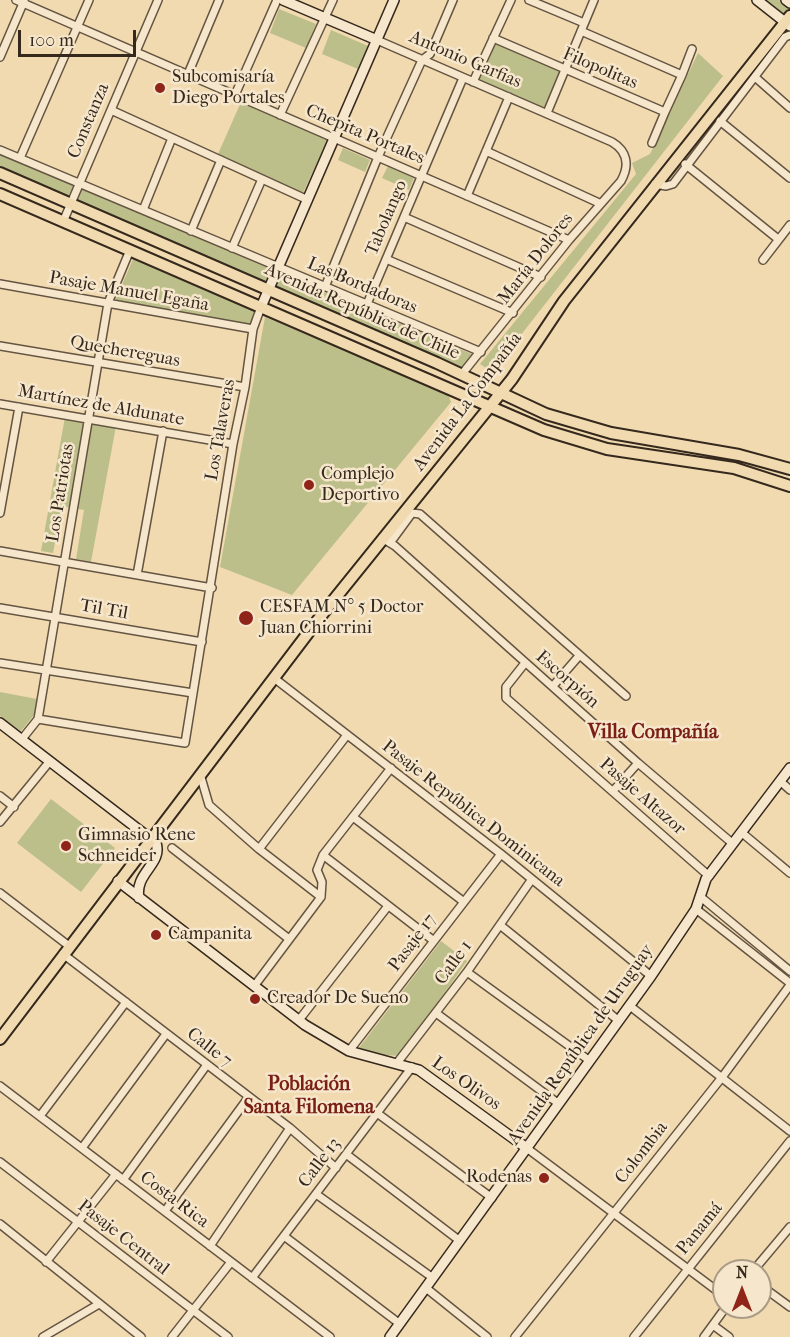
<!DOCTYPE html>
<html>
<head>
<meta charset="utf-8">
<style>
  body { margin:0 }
  #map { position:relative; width:790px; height:1337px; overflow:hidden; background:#f1dab0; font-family:"IM FELL French Canon",serif }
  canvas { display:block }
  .north { position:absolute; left:712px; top:1259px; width:60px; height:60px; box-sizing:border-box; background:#f6e7cc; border:2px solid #a99b86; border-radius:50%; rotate:0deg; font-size:16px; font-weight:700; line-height:24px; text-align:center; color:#35281d }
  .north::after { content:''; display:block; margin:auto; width:21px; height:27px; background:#8f2418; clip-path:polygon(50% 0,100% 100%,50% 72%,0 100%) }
  .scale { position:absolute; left:18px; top:30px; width:118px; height:27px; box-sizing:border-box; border:3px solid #35281d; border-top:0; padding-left:8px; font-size:18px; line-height:21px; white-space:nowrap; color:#35281d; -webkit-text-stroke:4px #f6e7cc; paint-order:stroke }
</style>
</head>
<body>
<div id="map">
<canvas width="790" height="1337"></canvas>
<div class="north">N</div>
<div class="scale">100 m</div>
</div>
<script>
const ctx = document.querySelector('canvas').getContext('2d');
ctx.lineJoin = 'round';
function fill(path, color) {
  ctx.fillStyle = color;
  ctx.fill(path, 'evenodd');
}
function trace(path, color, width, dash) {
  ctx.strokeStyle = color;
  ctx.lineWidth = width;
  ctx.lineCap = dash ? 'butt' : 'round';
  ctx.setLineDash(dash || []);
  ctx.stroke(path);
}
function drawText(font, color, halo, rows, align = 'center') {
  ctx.font = font + ' "IM FELL French Canon",serif';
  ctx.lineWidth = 5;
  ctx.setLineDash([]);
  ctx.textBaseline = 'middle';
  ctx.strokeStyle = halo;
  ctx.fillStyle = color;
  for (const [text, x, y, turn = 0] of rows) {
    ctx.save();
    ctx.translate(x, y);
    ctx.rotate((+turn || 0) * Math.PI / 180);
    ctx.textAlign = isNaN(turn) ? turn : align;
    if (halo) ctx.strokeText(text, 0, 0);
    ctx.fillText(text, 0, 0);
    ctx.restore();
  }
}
fill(new Path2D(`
  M765,0h14l11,8v13z
  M279,9l37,15 -10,24 -36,-15z
  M331,30l37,16 -10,23 -36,-15z
  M493,38l69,31 -19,43 -70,-30z
  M698,53l25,23 -231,296 -12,-8 156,-190 -4,-11 18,-9z
  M241,102l87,37 -25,54 -85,-39z
  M343,148l27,12 -5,12 -27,-12z
  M0,154l75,31 -8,12 -67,-28z
  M388,166l26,12 -5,12 -27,-12z
  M80,188l193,82 -8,12 -189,-82z
  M134,257l122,53 -6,15 -136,-22z
  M281,273l193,82 -12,15 -188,-83z
  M265,317l183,77 3,8 -159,193 -72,-28z
  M65,417l51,9 -25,136 -15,-3 8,-49 -22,-4 -9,47 -12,-2z
  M0,692l37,7 -3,16 -13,16 -21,-15z
  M51,799l64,49 -34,44 -64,-49z
  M441,941l26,20 -67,95 -45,-3z`), '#bcbf8a');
const street = new Path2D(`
  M16,0l553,240
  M529,0l55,23
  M581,31l101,44 10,-26
  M493,38l172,74 -13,31
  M377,40l235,102c15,9 18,23 9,39l-52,59 -107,134
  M0,57l24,-56
  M188,74l31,-74
  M755,77l35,31
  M473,82l38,-82
  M235,95l42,-95
  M111,110l197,90
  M665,112l17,-37
  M547,113l47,-113
  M280,115l53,-115
  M720,121l70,57
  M0,150l481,202
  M486,151l113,52
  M20,158l69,-158
  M685,164l93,75
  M655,184l11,2 7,-2 112,-147 5,-2
  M467,196l42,-99
  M143,210l29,-72
  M404,217l137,60
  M63,222l95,-222
  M191,231l30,-71
  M232,248l30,-69
  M386,259l127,54
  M763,260l27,-35
  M0,284l253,45
  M325,287l53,-130 44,-97 8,-6 23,-54
  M367,304l96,-226
  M0,346l245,41
  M0,404l233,40
  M0,513l19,-106
  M382,538l13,8 243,217 94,80
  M390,543l22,-30 8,1 206,182
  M0,551l212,37
  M137,575l26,-144
  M0,608l202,34
  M0,663l193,30
  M525,663l-19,24v11l203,178
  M274,678l227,176 150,122
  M553,686l25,-29
  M38,719l147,24 48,-299 12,-57 8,-58 8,-22
  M22,739l16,-20 70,-416 22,-53
  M200,774l9,31 50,44 62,48
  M780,781l10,9
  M613,791l25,-28
  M0,796l14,11
  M353,817l111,85
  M0,822l50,-61
  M741,832l49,41
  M172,848l117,91
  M259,849l88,-114
  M323,855l111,86
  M0,893l69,53
  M702,898l88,73
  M696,909l94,74
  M500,925l119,96
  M63,954l227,174 46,40
  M467,972l123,89
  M255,985l66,-88 1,-15 -5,-12 6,-15 68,-87
  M630,1006l160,125
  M436,1013l123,91
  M299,1020l89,-114
  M349,1051l152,-197
  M397,1063l70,-91 65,-93
  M0,1086l330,251
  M377,1113l115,85
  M40,1116l86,-114
  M82,1148l84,-114
  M528,1149l196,147
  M346,1154l114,87
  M0,1162l228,175
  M123,1180l83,-114
  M316,1194l117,84
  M165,1211l83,-113
  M0,1224l141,113
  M284,1236l116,88
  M210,1246l80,-118
  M46,1262l70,-88
  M753,1271l37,-44
  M252,1278l160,-211
  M760,1285l30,22
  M426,1288l61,49
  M713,1325l16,12
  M43,1337l56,-33
  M172,1337l59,-75
  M515,1337l208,-261 67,-91
  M634,1337l156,-196
  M704,1337l22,-30`);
const secondary = new Path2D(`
  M283,0l94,40
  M757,0l33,26
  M786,0l4,3
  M261,307l133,-307
  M0,723l156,120c7,21 -22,30 -17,55
  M118,881l187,144 44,26 70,19 109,79
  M390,1337l261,-361 45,-67 10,-30 84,-111`);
const primary = new Path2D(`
  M0,173l437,190 109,51 65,19 128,22 51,14
  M0,194l544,236 63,19 127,19 56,18
  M0,1039l324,-427 188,-233 52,-78 226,-285`);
trace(street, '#645442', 10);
trace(secondary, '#35281d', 12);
trace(primary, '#35281d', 14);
trace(street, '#f6e7cc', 7);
trace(secondary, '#f6e7cc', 9);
trace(primary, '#f1dab0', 10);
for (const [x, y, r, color] of [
  [160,88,6,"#8f2418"],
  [309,485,6,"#8f2418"],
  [246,618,8,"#8f2418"],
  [66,846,6,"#8f2418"],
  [156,935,6,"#8f2418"],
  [255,999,6,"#8f2418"],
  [544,1178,6,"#8f2418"]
]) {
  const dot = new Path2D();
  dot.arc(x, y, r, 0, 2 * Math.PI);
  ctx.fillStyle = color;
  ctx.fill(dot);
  trace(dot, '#f6e7cc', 2);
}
drawText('18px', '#35281d', '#f6e7cc', [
  ["Antonio Garfias",465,60,23],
  ["Filopolitas",600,69,23],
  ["Constanza",89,121,-67],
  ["Chepita Portales",365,135,23],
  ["Tabolango",387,218,-67],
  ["María Dolores",536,259,-52],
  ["Las Bordadoras",362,286,23],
  ["Pasaje Manuel Egaña",129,292,10],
  ["Avenida República de Chile",362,312,24],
  ["Quechereguas",125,352,10],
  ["Avenida La Compañía",468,402,-53],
  ["Martínez de Aldunate",101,406,10],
  ["Los Talaveras",221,430,-80],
  ["Los Patriotas",61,493,-81],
  ["Til Til",104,610,10],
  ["Escorpión",567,680,41],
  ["Pasaje Altazor",642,797,41],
  ["Pasaje República Dominicana",473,814,38],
  ["Pasaje 17",413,943,-53],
  ["Calle 1",454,963,-54],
  ["Avenida República de Uruguay",581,1045,-55],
  ["Calle 7",209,1048,38],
  ["Los Olivos",466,1084,35],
  ["Colombia",642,1153,-52],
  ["Calle 13",320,1163,-53],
  ["Costa Rica",174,1200,37],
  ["Panamá",700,1229,-51],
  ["Pasaje Central",123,1238,38]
]);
drawText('18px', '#35281d', '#f6e7cc', [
  ["Subcomisaría",172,78],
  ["Diego Portales",172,99],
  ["Complejo",321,475],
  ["Deportivo",321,496],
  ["CESFAM N° 5 Doctor",260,608],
  ["Juan Chiorrini",260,629],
  ["Gimnasio Rene",78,836],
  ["Schneider",78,857],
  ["Campanita",168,935],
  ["Creador De Sueno",267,999],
  ["Rodenas",532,1178,"right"]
], 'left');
drawText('bold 20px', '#7a1f14', '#f6e7cc', [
  ["Villa Compañía",653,733],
  ["Población",309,1085],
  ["Santa Filomena",309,1108]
]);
</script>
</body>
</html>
